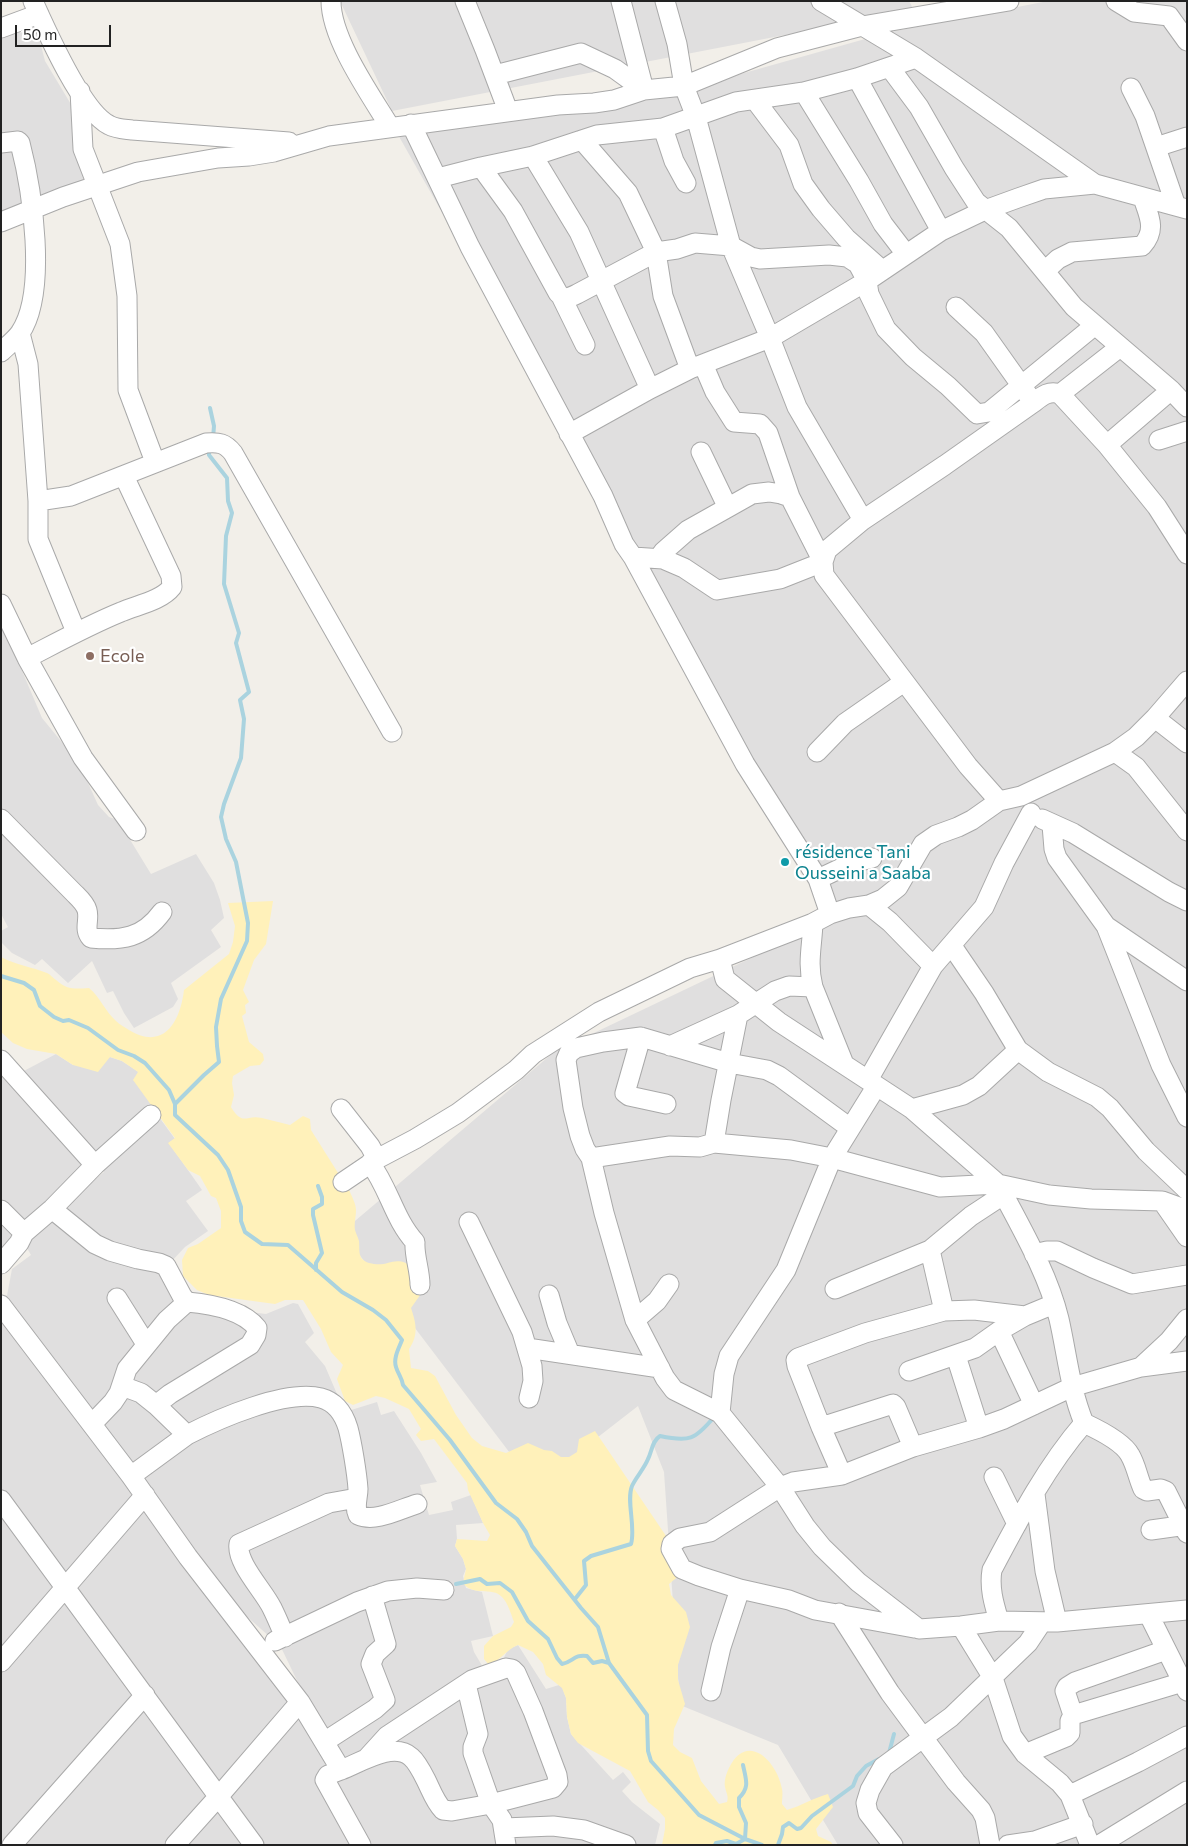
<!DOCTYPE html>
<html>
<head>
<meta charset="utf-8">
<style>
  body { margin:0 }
  #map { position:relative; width:1188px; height:1846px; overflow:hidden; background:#f2efe9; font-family:Commissioner,sans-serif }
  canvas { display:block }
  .frame { position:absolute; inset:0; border:2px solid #222; pointer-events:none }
  .scale { position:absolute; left:15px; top:25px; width:96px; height:22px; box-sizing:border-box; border:2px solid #222; border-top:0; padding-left:6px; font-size:15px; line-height:18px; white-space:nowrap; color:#222; -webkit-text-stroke:4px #fff; paint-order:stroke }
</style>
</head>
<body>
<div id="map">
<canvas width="1188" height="1846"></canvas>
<div class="frame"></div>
<div class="scale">50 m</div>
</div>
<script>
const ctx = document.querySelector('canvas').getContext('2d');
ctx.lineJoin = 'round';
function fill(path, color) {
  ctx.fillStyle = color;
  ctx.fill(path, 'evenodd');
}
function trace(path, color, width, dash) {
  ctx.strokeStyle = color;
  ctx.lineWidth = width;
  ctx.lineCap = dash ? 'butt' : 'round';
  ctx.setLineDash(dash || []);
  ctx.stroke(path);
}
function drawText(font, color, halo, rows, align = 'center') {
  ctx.font = font + ' Commissioner,sans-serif';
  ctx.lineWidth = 4.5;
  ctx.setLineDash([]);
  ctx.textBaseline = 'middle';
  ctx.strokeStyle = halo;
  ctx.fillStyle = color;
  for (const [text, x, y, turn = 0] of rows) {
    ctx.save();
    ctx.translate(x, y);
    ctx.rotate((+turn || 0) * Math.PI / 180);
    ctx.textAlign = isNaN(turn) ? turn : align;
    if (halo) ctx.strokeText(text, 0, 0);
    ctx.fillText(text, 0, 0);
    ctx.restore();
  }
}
fill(new Path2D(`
  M340,1h569l5,9 -522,101z
  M1048,1h139v1844h-349l-60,-100 -98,-40 -16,-233 -26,-66 -103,80 -193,-254 212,-180 281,-134 -156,-287 -282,-498 251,-33 242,-68z
  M30,18l9,20 6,23 30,50 16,78 -90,33v-194z
  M1,621l41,97 37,45 19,42 11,12 9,3 33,54 45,-20 18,29 6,17 4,18 -13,12 10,17 -50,36 7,16 -5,8 -39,21 -10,-15 -11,-22 -6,2 -15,-32 -24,22 -26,-24 -7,6 -23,-12 -11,-11v-11l7,-4 -7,-13z
  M1,1054l19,19 36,-19 17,11 37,-8 12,4 17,11 20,45 16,22 -6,4 33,47 -16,11 22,30 -23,16 -15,16 16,30 56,18 24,3 27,-11 5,1 16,29 -9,9 20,24 12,28 -1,7 12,10 29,-9 4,13 13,-4 27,42 16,29 -17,3 9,30 24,-5 -2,-8 20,-7 12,28 -27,2 1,14 -2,7 8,13 3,10 -3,7 3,12 16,4 11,44 -22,5 3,11 13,22 11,-4 10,-21 10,-4 28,44 13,-4 3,2 4,11 1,19 4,17 42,46 10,-8 8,10 -9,9 10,11 28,22 -5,21h-654v-550l5,6 6,-32 19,-14 -8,-14 -22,25zM95,1161l9,11 -71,58zM217,1590l53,47h6l29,60z`), '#e0dfdf');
fill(new Path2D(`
  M273,901l-7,43 -12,16 -11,30 6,12 -4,3 1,8 -4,3 7,26 14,12 1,6 -4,5 -10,1 -17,10 -1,7 2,12 -3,12c12,20 15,7 31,11 9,2 19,5 28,7l13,-9 7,3 1,11 39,62c2,5 6,12 6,18 0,7 -2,13 -1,20 1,4 3,7 4,11 1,10 -2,18 10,22 22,6 23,-11 48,6l6,22 -12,17c5,15 8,27 -2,41l2,19 17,3 7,5 21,39 16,23 10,8 24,7 22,-10 16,7 8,1 9,6h8l8,-5 2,-13 16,-8 88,130 3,9 -17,14 2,11 15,17 4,15 -12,38v15l7,24 -11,25 -1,16 7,7 12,6 9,23 18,23 8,-2c2,-6 -1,-9 -2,-15 -1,-6 1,-13 4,-19 18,-37 48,-7 53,21 1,4 0,11 0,15l5,6c14,-4 26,-12 41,-16l5,13 -17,22 2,7 13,6 2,3h-171l3,-16v-11l-7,-8 -10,-8 -18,-31 -52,-28 -7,-9 -4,-17 -1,-19 -4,-10 -16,-13 -3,-11 -10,-12 -15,-7c-12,5 -17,15 -29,20l-5,-6v-13l9,-10 18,-9 3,-5c-3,-8 -6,-19 -12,-25 -10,-11 -29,0 -39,-14l3,-14 -3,-10 -8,-13 2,-7 30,2 3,-6 -7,-12 -15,-33 -1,-7 -33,-44 -13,2 -5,-6 5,-6 -12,-20 -24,-11 -9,-2 -23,9 -8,-4 -8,-22 6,-14 -12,-13 -10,-23 -18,-29h-18l-10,4 -66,-9 -12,-5 -14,-14 -1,-16 6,-12 10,-4 23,-16v-17l-5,-13 -5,-2 -11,-20 -12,-6 -20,-27 7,-5 -42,-58 5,-8 -16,-11 -12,-4 -12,15 -25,-7 -17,-11 -29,-5 -14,-6 -12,-11v-75c15,8 31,10 46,16 3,1 6,5 9,7 11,10 19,9 33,8 11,9 16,23 27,33 4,4 9,6 13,9 35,21 51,-8 55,-40l45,-36 4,-12 2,-16 -7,-23z`), '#fff1ba');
trace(new Path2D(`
  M210,408l4,18 -1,12
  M1,976l23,7 10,7 6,16 14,11 9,4 6,-1 19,8 30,22 16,6 11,7 24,27 6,14v11l43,40 10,15 13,37v14l4,11 17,12 26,1 54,47 31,18 13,10 16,20c-3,8 -9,18 -6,27 2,7 6,11 7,18l47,55 46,63 21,16 9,13 6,14 49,62 17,19 11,36 38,52 1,36 3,10 48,54 46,24 17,6
  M175,1104l29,-29 15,-13 -2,-16 -1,-19 5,-28 26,-58 1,-18 -12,-61 -10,-23 -5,-22 3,-13 17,-46 3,-39 -4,-19 9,-8 -13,-49 3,-10 -15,-49 2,-48 6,-23 -4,-12 -1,-23 -18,-23v-7
  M316,1270v-7l6,-10 -9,-38v-6l9,-5v-7l-4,-11
  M456,1584l24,-5 7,5 13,-1 12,9 16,29 20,18 9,19 5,6c11,-2 12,-10 25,-8l6,7 9,-2 7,2
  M575,1599l11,-14 -2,-24 7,-5 40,-12c5,-17 -5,-43 1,-58 4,-9 12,-17 16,-27 4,-8 4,-18 12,-23 29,6 35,4 54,-19
  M889,1753l5,-19
  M715,1845l1,-2 11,-2 9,3 9,-5 1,-16 -7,-16v-9c11,-11 7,-18 4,-33
  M778,1845l4,-11 1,-7 6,-4 8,6 4,-1 11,-12 41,-30 4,-10 9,-10 13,-7`), '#aad3df', 4);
const minor = new Path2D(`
  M33,1c13,29 49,111 76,124 7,4 15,4 23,5l157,12
  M331,1c0,38 39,93 59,126
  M465,1l20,49 23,61
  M665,1l12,43 7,42 12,31 35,129 39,92 27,69 66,113 82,-55 88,-62c9,-7 16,-13 27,-9l47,51 50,62 30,47
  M821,1l95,57 179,126
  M1116,1l18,11 35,4 18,25
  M1,28l38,-14
  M890,68l29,39 35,61 22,34 33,26 65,79 97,83 16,17
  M495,75l86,-22 34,16 29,21 -23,-89
  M857,78l84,153
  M1131,88l14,28 31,90
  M80,91l3,58 37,95 7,52 1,94 27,72
  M804,92l55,89 24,43 23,30
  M755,100l34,45 14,39 18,25 25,29 36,32
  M411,124l59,123 133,249 21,48 9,13 30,2 21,9 33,22 63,-11 43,-17
  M663,128l11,33 12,22
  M582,140l46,53 28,59 21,-3 18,-6 36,3 20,11 9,2 69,-4 18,2 11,7 9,17 2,13 17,35 27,28 35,29 29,28 12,-2 105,-86
  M1,143l17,-2 2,2c12,46 28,149 0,190 -5,7 -13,13 -19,19
  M1156,147l31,-10
  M533,156l46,76 71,157
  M481,167l32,44 45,82c6,7 11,5 19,1l79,-42 7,44 27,73
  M438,178l43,-11 52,-11 64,-21 66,-7 73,-26 68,-10 53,-14 59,-20
  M1,222l62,-25 75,-25 80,-14 31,-2 25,-4 55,-16 229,-31 36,-2 20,-3 30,-10 40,-4 93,-38 85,-22 147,-25
  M1045,271l13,-12 14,-7 70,-6c15,-16 7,-30 1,-48
  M561,296l24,49
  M956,307l28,26 44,62
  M20,333l8,31 10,137v38l38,93
  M703,364l12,28 19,30 26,2 8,9 22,64
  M1060,394l60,-47
  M569,434l81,-45 40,-20 80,-31 97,-57 74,-50 44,-21 33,-12 26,-9 51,-5 92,25
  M1159,440l28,-9
  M1107,445l64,-55
  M701,452l26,54
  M38,501l33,-5 135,-53c13,-1 19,0 27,10l159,279
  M633,557l112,207 73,115 12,35
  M663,559l-2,-4 2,-3 25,-22 64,-36 17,-2 12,2 9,3 33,65 1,13 144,191 31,35
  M823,562l4,-12 36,-30
  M1,604l26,54 56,100 53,73
  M27,658c31,-16 62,-33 94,-46 16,-7 40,-11 51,-25l-1,-11 -47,-100
  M1155,718l32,25
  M817,752l28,-29 59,-41
  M1115,752l21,15 51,64
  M1,819l73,74c5,5 11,10 13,17 3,10 -4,19 4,28 31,3 52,0 71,-26
  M1042,819l31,14 96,59 18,9
  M1052,825l2,24 3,9 49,68 55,139 26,52
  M818,879l34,-16 20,-5
  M869,905l21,17 43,44
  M813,923l-93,36 5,20 54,43 133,87 86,75 51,11 42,4 71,2 25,9
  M1106,926l81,55
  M952,946l32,47 34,57 30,22 49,25 13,11 36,43 41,39
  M641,1037l-16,56 4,3 37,8
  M670,1046l68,-31 37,-24 14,-5 24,1
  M1,1060l94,105 56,-50
  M844,1064l-31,-77c-6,-24 -1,-40 0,-64l17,-9 19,-6 20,-3 14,-6 15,-12 25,-43 13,-9 22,-8 14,-7 27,-19 22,-5 94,-44 21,-15 19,-19 32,-37
  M868,1080l65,-114 51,-59 20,-44 27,-50
  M876,1087l-44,71 -46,112 -57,86 -5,18 -4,39 60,74 25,39 17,21 36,35 61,47 42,-3 38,-5 58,1 130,-12
  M341,1109l29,37 7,13
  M912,1109l51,-14 16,-9 39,-36
  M714,1143l7,-43 17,-85
  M591,1158l79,-12 30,1 14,-4 77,7 41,8 108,29 58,-3c22,42 50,89 61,135 8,35 11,70 25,104 -38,44 -65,96 -92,147 -3,18 2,34 7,51
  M370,1163c19,25 24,56 45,79 -1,14 5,28 5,43
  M343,1182l34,-23 38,-20 43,-26 58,-43 17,-16 66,-42 91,-44 30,-9
  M1162,1201l25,36
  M52,1209l43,35 15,7 28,8 21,4 7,3 16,30 5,6c23,2 55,7 70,26l-1,7 -6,10 -80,49 -14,11 31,30 -56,41
  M1,1210l23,23
  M469,1222l53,110 10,34 1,15 -4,17
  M1034,1254l13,-3h10l36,17 39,16 55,-9
  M1,1264l18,-21 5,-10 28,-24 43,-44
  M835,1289l95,-39
  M549,1295l8,28 13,31
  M117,1298l29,46
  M1,1305l130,171 57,81 112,145 41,68c19,-7 52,-29 70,-13 6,5 11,15 15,23 5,10 9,22 17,30l9,1 39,-7 11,16 4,25
  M944,1311l-14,-61 41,-34 32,-21
  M635,1320l22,-19 12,-17
  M999,1331l35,74
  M527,1348l133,20
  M956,1356l23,72
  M1141,1367l46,-6
  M909,1371l66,-23 24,-17 26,-15 29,-12
  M122,1386l19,7 15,12
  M720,1413l-46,-23 -9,-12 -30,-58 -31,-107 -13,-55 -6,-9 -5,-13 -7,-28 -7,-48 3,-7 7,-5 27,-6 38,-5 88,26 38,7 12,6 71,52
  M1084,1423c13,6 39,19 46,32 6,10 8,23 13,34l4,2 14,-2 5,2 21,42
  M92,1424l21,-22 6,-9 8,-24 40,-49 20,-18
  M821,1427l72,-23 3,3 17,40
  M187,1435c31,-16 99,-46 134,-37 15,4 23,17 27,30 4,15 9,46 10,61 0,9 -4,17 0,26 17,8 42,-6 59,-11
  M842,1475l-21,-48 -24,-61 -1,-6 2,-2 67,-25 79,-22 30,-1 51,6
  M994,1477l23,47
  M1035,1494l10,77 12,51
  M1,1500l253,345
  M1151,1530l36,-5
  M839,1613l51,80 66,89 25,28 4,8 5,27
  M1149,1615l38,76
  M961,1626l32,52 19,58 13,18 35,29 10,12 20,50
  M914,1628l-99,-18 -26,-10 -49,-11 -41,-13 -17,-7 -11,-20 1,-5 8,-6 30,-6 70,-45 13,-5 49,-7 71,-28 66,-19 25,-9 68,-32 69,-20 28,-26 18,-22
  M285,1637c-4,-9 -8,-19 -13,-29 -8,-17 -36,-45 -33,-64l90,-41 28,-5
  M275,1641l82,-39 31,-11 29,-3 27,2
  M1,1662l144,-167
  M711,1691l10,-44 19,-58
  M1073,1715l-8,-24 2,-4 8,-5 91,-32
  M324,1742l51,-33 10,-9 -14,-36 4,-10 11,-10 -14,-48
  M1025,1754l41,-17 4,-4v-12l3,-6 110,-33
  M367,1758l20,-22 85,-56 34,-12 6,1 4,4 17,38 24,64 1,7 -5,6 -62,16 -18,-51v-6l5,-13 -12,-50
  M341,1770l-13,5 -3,5 36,65
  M1070,1795l68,-33 49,-26
  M504,1828l49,-2 31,4 42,15
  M12,1845l133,-150
  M175,1845l44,-49 81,-94
  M893,1845l-25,-32 -2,-10 4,-13 13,-23 68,-50 77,-74 14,-21
  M1008,1845l27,-4 48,-17
  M1099,1845l88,-54`);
trace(minor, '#a9a9a9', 21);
trace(minor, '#fff', 19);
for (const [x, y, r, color] of [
  [90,656,5,"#8d6e63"],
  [785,862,5,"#0f9aa8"]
]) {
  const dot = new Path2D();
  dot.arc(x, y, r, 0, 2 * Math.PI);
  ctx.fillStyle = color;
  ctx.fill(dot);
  trace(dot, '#fff', 2);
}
drawText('18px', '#785e54', '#fff', [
  ["Ecole",100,656]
], 'left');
drawText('18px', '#0d838f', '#fff', [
  ["résidence Tani",795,852],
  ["Ousseini a Saaba",795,873]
], 'left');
</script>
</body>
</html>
